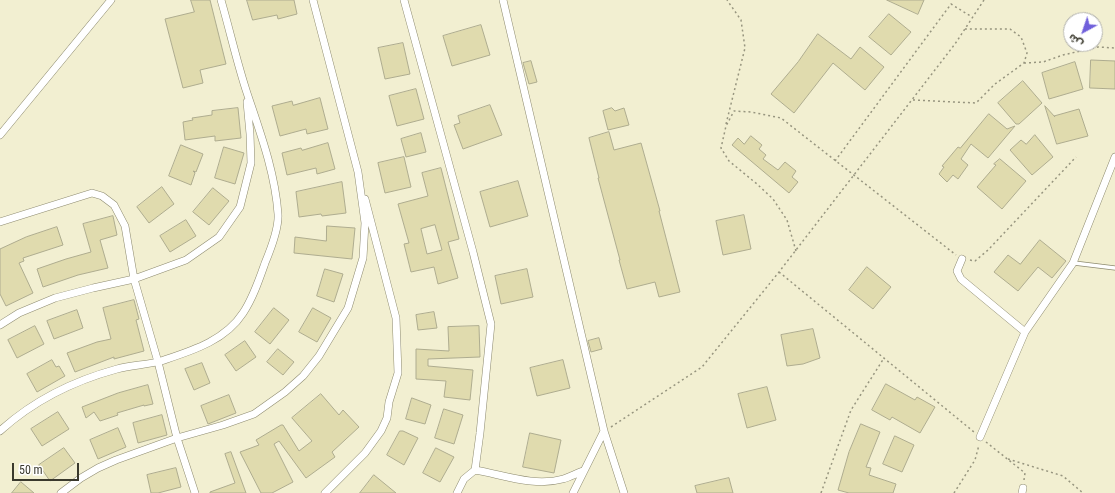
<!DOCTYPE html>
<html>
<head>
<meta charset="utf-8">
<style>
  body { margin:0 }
  #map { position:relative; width:1115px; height:493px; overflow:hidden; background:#f2efd1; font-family:"Roboto Condensed","Noto Sans Arabic",sans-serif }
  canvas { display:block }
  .north { position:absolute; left:1063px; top:12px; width:40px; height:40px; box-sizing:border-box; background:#fff; border:1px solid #b0b0ab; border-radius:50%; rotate:220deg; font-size:11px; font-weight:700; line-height:16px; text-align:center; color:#3a392d }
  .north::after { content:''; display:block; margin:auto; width:14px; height:18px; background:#7060db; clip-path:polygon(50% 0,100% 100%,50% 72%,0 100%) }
  .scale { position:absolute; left:12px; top:463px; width:67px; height:18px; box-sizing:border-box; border:2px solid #3a392d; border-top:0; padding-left:5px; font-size:12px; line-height:14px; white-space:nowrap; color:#3a392d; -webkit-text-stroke:3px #fff; paint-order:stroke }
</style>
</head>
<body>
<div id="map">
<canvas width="1115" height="493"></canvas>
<div class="north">ش</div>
<div class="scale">50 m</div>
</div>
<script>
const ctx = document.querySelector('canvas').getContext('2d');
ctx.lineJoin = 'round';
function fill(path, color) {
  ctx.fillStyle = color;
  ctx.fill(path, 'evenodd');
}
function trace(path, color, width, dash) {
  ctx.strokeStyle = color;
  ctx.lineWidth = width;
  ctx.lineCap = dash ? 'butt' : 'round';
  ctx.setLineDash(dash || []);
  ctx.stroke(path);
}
const building = new Path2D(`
  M191,0h19l16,64 -26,6 3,13 -20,5 -18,-69 29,-7z
  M247,0h47l3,14 -19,5 -1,-4 -24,5z
  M887,0h37l-6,14z
  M889,14l22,18 -20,23 -22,-18z
  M481,25l9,30 -38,11 -9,-30z
  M818,34l33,25 9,-12 24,20 -19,23 -32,-27 -39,50 -23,-19 27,-32z
  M403,43l7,31 -25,5 -7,-31z
  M1091,60l24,1v28l-25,-1z
  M531,61l6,21 -8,2 -6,-21z
  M1075,62l8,27 -34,10 -7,-26z
  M1023,81l19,22 -23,21h-3l-18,-21z
  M416,89l8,30 -27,7 -8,-30z
  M320,98l8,31 -21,5 -1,-5 -26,7 -8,-30 20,-5 1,4z
  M490,105l12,30 -39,14 -9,-24 6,-2 -2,-7z
  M1045,106l10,11 -1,-1 25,-7 9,27 -31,8z
  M238,108l3,30 -26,3v-5l-30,4 -2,-18 10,-2 -1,-2 20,-3v-4z
  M612,108l3,3 9,-3 5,17 -21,5 -5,-19z
  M989,114l18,15 8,-3 -27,32 -17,-14 -10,15 7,6 -10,14 -5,-4 -6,7 -8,-8 5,-7 -2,-1 16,-19 2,1z
  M609,132l5,18 27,-7 19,68h-1l21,81 -21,5 -4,-15 -28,7 -8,-29h1l-22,-82h1l-10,-40z
  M421,133l5,19 -20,5 -5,-18z
  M1035,135l18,22 -21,18 -22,-25 11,-10 5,4z
  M751,136l11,9 -3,4 7,6 -3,4 15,11 7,-8 11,9 -4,6 6,5 -9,11 -57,-48 6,-7 6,6z
  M328,143l7,26 -18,5 -1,-6 -29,7 -5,-22 19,-5 1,2z
  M181,145l22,9 -7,18 -3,-1 2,2 -4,12 -22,-9z
  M224,147l20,6 -9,31 -20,-6z
  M404,157l7,30 -26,6 -7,-30z
  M1000,159l26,22 -24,28 -25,-22 19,-22 -2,-1z
  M441,168l18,71 -11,3 10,36 -20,6 -4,-17 -23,5 -7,-28 5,-1 -11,-39 30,-8 -6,-23zM435,225l7,25 -15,4 -6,-25z
  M518,181l10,35 -38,11 -10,-35z
  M342,182l4,31 -24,3 -1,-2 -22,3 -3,-25z
  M162,187l12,17 -25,19 -12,-16z
  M213,188l16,13 -20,24 -16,-13z
  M744,215l7,34 -28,6 -7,-34z
  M113,216l4,19 -17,5 8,28 -30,7 -35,12 -6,-18 29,-10 25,-7 -8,-28z
  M186,220l10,16 -26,16 -10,-16z
  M327,226l28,2 -3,31 -58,-6 1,-16 31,4z
  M57,227l6,18 -40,13 1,3 -5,2 14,30 -27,13 -6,-12v-45l26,-12z
  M1040,240l26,21 -14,17 -14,-11 -20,24 -24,-19 14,-17 12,9z
  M867,267l24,20 -18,22 -24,-19z
  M325,269l18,5 -9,28 -17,-6z
  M527,269l6,28 -32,7 -6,-28z
  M134,300l5,19 -3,1 8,31 -30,8v-2l-39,15 -8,-19 30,-11 14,-3 -8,-31z
  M274,308l15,12 -19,24 -15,-12z
  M313,308l18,10 -14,24 -18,-10z
  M77,310l6,18 -29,11 -7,-18z
  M434,312l3,16 -19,2 -2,-15z
  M35,326l9,18 -27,14 -9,-18z
  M479,326l1,31 -52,2v7l45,4 -3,30 -26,-3 2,-16 -30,-2v-30l33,2 -1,-24z
  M813,329l7,29 -17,6 -16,2 -6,-31z
  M599,338l3,11 -11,3 -3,-11z
  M245,341l11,16 -20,14 -11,-16z
  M278,349l16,13 -11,13 -16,-13z
  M52,360l4,7 3,-1 6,10 -28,16 -10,-18z
  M563,360l7,28 -33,8 -7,-28z
  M202,363l8,20 -16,7 -9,-21z
  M886,384l29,16 2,-3 18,10 -15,26 -28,-16 -2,3 -18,-10z
  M148,385l5,19 -9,2v-1l-27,8 1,2 -18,6 -6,-9 -8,6 -4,-11 36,-14z
  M767,387l9,33 -29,8 -9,-34z
  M321,394l18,21 4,-5 16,17 -27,25 3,5 -29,21 -27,-37 -5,3 19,38 -21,11h-11l-21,-41 19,-7 -3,-5 25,-15h2l16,26 13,-10 -20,-23z
  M229,395l7,18 -28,11 -7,-18z
  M412,398l19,7 -6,19 -19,-5z
  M444,409l19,6 -9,29 -19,-6z
  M58,412l11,17 -27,17 -11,-17z
  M162,415l5,20 -29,8 -5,-20z
  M861,424l19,8 -14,35 5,1 -2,7 27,9 -3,9h-44l-11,-3 11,-38z
  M118,428l8,19 -28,12 -8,-19z
  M400,431h3l15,7 -14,27 -17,-10z
  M530,433l31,7 -7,33 -31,-6z
  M895,436l19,9 -12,27 -19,-8z
  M64,448l11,15 -25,18 -11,-16z
  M436,448l18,9 -14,25 -17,-9z
  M231,452l15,41h-36v-1l25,-9 -10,-29z
  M176,468l5,19 -23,6h-7l-4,-18z
  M374,475l22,18h-36z
  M729,478l4,15h-36l-2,-7z
  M21,482l13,11h-22z`);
fill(building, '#e0dbae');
trace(building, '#aeac8f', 1);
const lane = new Path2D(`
  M1074,263l41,5`);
const street = new Path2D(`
  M404,0l69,252 18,72 -11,109 -5,37 -11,9 -7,14
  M503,0l101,431 20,62
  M0,135l111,-135
  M0,222l92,-29 10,3 12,9 11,21 9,53 24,83 19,76 18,55
  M962,259l-5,12 4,8 64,53
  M0,325l19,-12 36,-15 38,-10 41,-9 52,-19 33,-23 21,-30 11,-44 -1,-29 -3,-32
  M0,431c34,-31 73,-50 117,-62 14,-4 30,-4 44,-8 30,-10 64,-20 82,-48 10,-15 16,-33 22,-50 5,-12 14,-36 13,-49 -3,-42 -18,-82 -31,-121 -10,-30 -17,-62 -26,-93
  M980,437l45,-105 48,-69 42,-106
  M475,470c29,5 59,17 88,9 7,-2 14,-6 20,-8
  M61,493l20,-15 17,-10 18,-8 61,-22 46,-13 31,-11 31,-22 18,-16 16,-20 29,-48 15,-50 2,-35 -7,-51 -45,-172
  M325,493l40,-40 16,-22 6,-13 2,-16 9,-29 -2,-55 -31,-119
  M573,493l31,-62
  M1022,493l1,-5`);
trace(lane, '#8e8b70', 5);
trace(street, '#8e8b70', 8);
trace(new Path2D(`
  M1024,63l19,-1 20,-7 35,-8 17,1
  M913,100l63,3 19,-19 29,-21 3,-10 -6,-16 -11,-8h-45
  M726,124l19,-76 -4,-28 -14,-20
  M835,161l116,-157 21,13
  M796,251l-9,-31 -14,-21 -16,-15 -28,-23 -8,-13 5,-22 8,-15 17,1 30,6 175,137
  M970,260l5,1 13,-11 88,-93
  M779,272l195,160
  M611,427l91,-60 77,-95 176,-228 29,-44
  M986,442l39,31 -1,7
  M1008,459l55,17 20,17
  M821,493l30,-83 33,-52
  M954,493l21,-33 4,-15`), '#97957f', 1.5, [2, 3]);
trace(lane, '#fff', 3.5);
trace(street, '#fff', 7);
</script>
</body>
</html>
